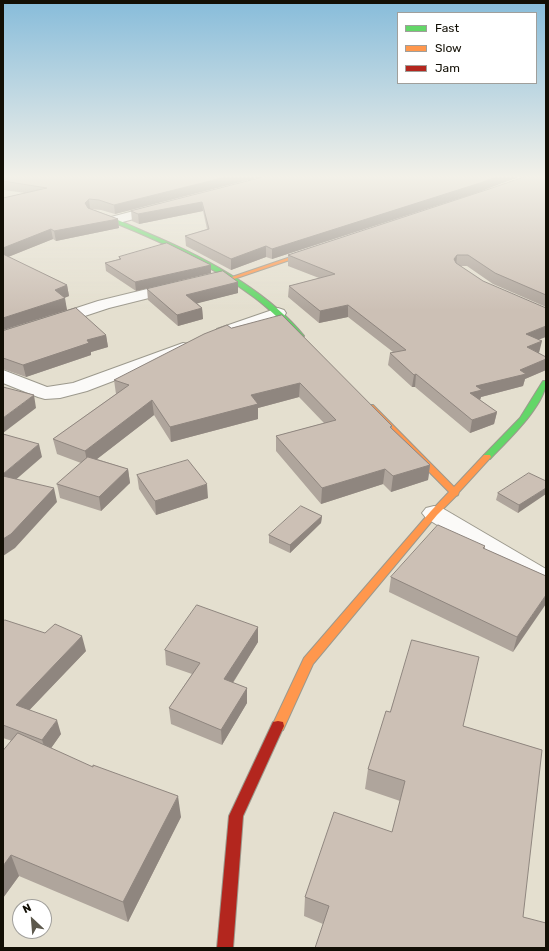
<!DOCTYPE html>
<html>
<head>
<meta charset="utf-8">
<style>
  body { margin:0 }
  #map { position:relative; width:549px; height:951px; overflow:hidden; background:#e4dfcf; font-family:Rubik,sans-serif }
  canvas { display:block }
  .frame { position:absolute; inset:0; border:4px solid #120f05; pointer-events:none }
  .legend { position:absolute; left:397px; top:12px; width:140px; height:72px; box-sizing:border-box; background:#fff; border:1px solid #a09f9b; margin:0; padding:5px 7px; list-style:none; font-size:12px; color:#120f05 }
  .legend li { display:flex; align-items:center; gap:8px; height:20px }
  .legend b { width:20px; border:1px solid #a09f9b }
  .north { position:absolute; left:12px; top:899px; width:40px; height:40px; box-sizing:border-box; background:#fff; border:1px solid #a09f9b; border-radius:50%; rotate:334deg; font-size:11px; font-weight:700; line-height:16px; text-align:center; color:#120f05 }
  .north::after { content:''; display:block; margin:auto; width:14px; height:18px; background:#5c584c; clip-path:polygon(50% 0,100% 100%,50% 72%,0 100%) }
</style>
</head>
<body>
<div id="map">
<canvas width="549" height="951"></canvas>
<div class="frame"></div>
<ul class="legend">
<li><b style="height:5px;background:#63d668"></b>Fast</li>
<li><b style="height:5px;background:#ff974d"></b>Slow</li>
<li><b style="height:5px;background:#b3261e"></b>Jam</li>
</ul>
<div class="north">N</div>
</div>
<script>
const ctx = document.querySelector('canvas').getContext('2d');
ctx.lineJoin = 'round';
function trace(path, color, width, dash) {
  ctx.strokeStyle = color;
  ctx.lineWidth = width;
  ctx.lineCap = dash ? 'butt' : 'round';
  ctx.setLineDash(dash || []);
  ctx.stroke(path);
}
function fill(path, color) {
  ctx.fillStyle = color;
  ctx.fill(path, 'evenodd');
}
const street = new Path2D(`
  M160,204l4,1 2,3 -2,3 -49,13 -4,-1 -2,-3 2,-3z
  M176,282l5,2 3,3 -3,3 -72,18 -106,35v-11l95,-31z
  M278,308l6,2 2,3 -2,3 -61,22 -6,-1 -2,-4 2,-4z
  M183,343l6,1 3,4 -3,4 -102,39 -27,7 -15,1 -7,-2 -35,-14v-13l44,17 26,-4z
  M434,506l8,2 104,61v21l-9,-3 -111,-69 -4,-5 4,-5z`);
const fast = new Path2D(`
  M94,211c17,6 34,13 51,21 55,23 121,57 159,104l-1,1h-4c-15,-13 -28,-27 -44,-39 -49,-37 -105,-62 -163,-84l-1,-1z
  M543,381h3c0,24 -39,60 -56,78h-6l-1,-2 1,-2 36,-37z`);
const slow = new Path2D(`
  M314,249l5,1 -85,29 -5,-1z
  M367,405h6l81,82 30,-32h6l1,2 -32,35 -1,3 -2,1 -19,19 -124,149 -30,66 -5,1 -5,-1 -1,-4 32,-68 127,-147 18,-19 -82,-83 -1,-2z`);
const jam = new Path2D(`
  M278,721l5,1 1,4 -41,90 -10,132h-16l12,-132 44,-94z`);
trace(street, '#9c998d', 2);
trace(fast, '#9c998d', 2);
trace(slow, '#9c998d', 2);
trace(jam, '#9c998d', 2);
fill(street, '#fbfaf8');
fill(fast, '#63d668');
fill(slow, '#ff974d');
fill(jam, '#b3261e');
fill(new Path2D(`
  M4,177h256l-145,37 -14,-4 -11,-1 28,10 1,9 -63,13 -3,-2 -45,18 59,28 2,11 -5,2 3,12 -64,20v-132l22,-5 -21,-3 -1,-9 1,-1z
  M263,177h255l-39,15 -207,67 -6,-2 -35,13 -45,-24 -1,-10 22,-7 -4,-18 -64,13 -7,-3 -1,-10z
  M546,177v130l-53,-23 -26,-18h-7l79,74v13l7,4v13l-21,9 -2,7 -42,11 -1,3 17,12 -3,12 -24,9 -55,-46h-3l-24,-22 2,-12 3,-1 -45,-35 -29,6 -31,-26 1,-11 30,-8 -31,-12v-11l201,-66z
  M119,257l92,16 -75,18 -30,-20 -1,-8 14,-4z
  M238,282v11l-41,10 5,5 1,11 -25,7 -30,-26 -1,-11z
  M231,328l161,98v3l38,36 -2,15 -37,12 -8,-8 -62,20 -45,-53v-15l48,-13 -25,-26 -41,11v11l-87,23 -17,-27 -57,44 31,10 2,14 -29,28 -41,-13 -3,-14 24,-21 -24,-9 -4,-15 63,-45 -2,-14z
  M3,331l103,4 2,12 -17,5v3l-65,22 -23,-8z
  M137,475l71,23 -52,17 -17,-26z
  M546,481l-28,32 -22,-13 2,-7z
  M322,516l-1,7 -31,30 -21,-10v-8z
  M485,546v3l61,27 -33,76 -124,-60 2,-15z
  M3,622l83,29 -57,59 32,24 -10,14 130,69 -53,105 -109,-46 -16,22 9,-157 -9,-3z
  M258,627v15l-25,41 14,5v15l-25,42 -51,-21 -2,-16 23,-34 -26,-9 -1,-15z
  M390,712l73,14 79,24 -219,174 -19,-8 1,-19 87,-65 8,-31 -35,-12 3,-20z`), '#afa59c');
fill(new Path2D(`
  M226,177h34l-145,37 -1,-9z
  M496,177h22l-39,15 -207,67v-10z
  M89,199l1,10 -3,3 -2,-9z
  M202,202l1,9 -64,13 -1,-10z
  M118,219l1,9 -63,13 -2,-10z
  M51,229l2,10 -50,20v-11z
  M266,246v11l-35,13v-11z
  M457,255l-1,11 -2,-7z
  M211,265v8l-75,18 -1,-9z
  M238,282v11l-51,13 -1,-11z
  M67,285l2,11 -12,5 -2,-11z
  M65,298l2,12 -64,20v-12z
  M348,305v12l-29,6 1,-12z
  M202,308l1,11 -25,7 -1,-11z
  M546,326v11l-22,8 2,-11z
  M106,335l2,12 -17,5v3l-65,22 -3,-12 64,-25z
  M542,341l-3,12 -12,-6z
  M546,359v11l-21,9 -2,7 -42,11 -2,6 -9,-10 6,-7 44,-16z
  M416,374l-1,13h-3l2,-12z
  M300,383l-1,14 -41,11v11l-87,23 -1,-15 81,-32z
  M34,395l2,13 -33,25v-15z
  M152,400l2,15 -66,51 -3,-15z
  M497,412l-3,12 -24,9 2,-13z
  M39,444l3,13 -37,32 -2,-7v-8z
  M430,465l-2,15 -37,12 2,-16z
  M128,469l2,14 -29,28 -2,-14z
  M385,469l-2,15 -62,20 1,-16z
  M207,484l1,14 -52,17 -1,-14z
  M54,488l3,14 -42,46 -12,8v-17z
  M546,488v6l-28,19 1,-8z
  M322,516l-1,7 -31,30v-8z
  M546,595v9l-33,48 4,-15z
  M258,627v15l-33,53 -1,-16z
  M82,636l4,15 -66,69 -4,-15z
  M247,688v15l-25,42 -1,-15z
  M57,720l4,14 -14,20 -5,-14z
  M178,796l3,21 -53,105 -5,-20z
  M11,855l8,21 -16,22v-32z`), '#8f867f');
const building = new Path2D(`
  M4,177h222l-112,28 -15,-5 -10,-1 -4,4 3,5 30,11 -64,12 -3,-2 -48,19v-50l44,-10 -44,-7v-1l5,-2z
  M263,177h233l-16,6 -208,66 -6,-3 -35,13 -46,-23 24,-7 -7,-27 -64,12 -7,-3z
  M524,177h22v118l-51,-22 -27,-18h-11l-3,4 2,4 27,18 63,27v18l-20,8 16,7 -15,6 19,10v2l-26,11 6,4 -50,12 6,4 -12,3 27,19 -25,8 -56,-46 -2,1 -24,-22 16,-3 -58,-45 -28,6 -31,-25 46,-12 -47,-19 201,-66z
  M167,243l44,22 -76,17 -30,-19 16,-4 -2,-2z
  M3,254l64,31 -12,5 10,8 -62,20z
  M223,271l15,11 -52,13 16,13 -25,7 -30,-26z
  M76,308l30,27 -19,5 2,3 -66,22 -20,-7v-27z
  M282,315l110,111 -2,1 40,38 -37,11 -8,-7 -63,19 -46,-52 60,-16 -36,-37 -49,12 7,9 -88,23 -18,-27 -67,51 -32,-12 76,-54 -15,-5 90,-46 23,-9 4,3z
  M3,387l31,8 -31,23z
  M3,434l36,10 -36,30z
  M88,457l40,12 -29,28 -42,-13z
  M188,460l19,24 -52,17 -18,-26z
  M529,473l17,8v7l-27,17 -21,-12z
  M3,476l51,12 -43,46 -8,5z
  M301,506l21,10 -32,29 -21,-10z
  M438,525l47,21 -2,2 63,28v19l-29,42 -126,-60z
  M197,605l61,22 -34,52 23,9 -26,42 -52,-22 31,-45 -35,-13z
  M5,620l40,13 10,-9 27,12 -66,69 41,15 -15,20 -39,-15v-103z
  M412,640l67,17 -16,69 79,24 -19,167 23,6v25h-231l14,-42 -24,-9 29,-85 58,20 13,-51 -37,-12 18,-58 4,1z
  M18,733l75,34v-2l85,31 -55,106 -112,-47 -8,11v-115z`);
fill(building, '#ccc0b5');
trace(building, '#8f867f', 1);
const sky = ctx.createLinearGradient(0, 0, 0, 310);
sky.addColorStop(0, '#87bcda');
sky.addColorStop(0.57, '#f3f1e9');
sky.addColorStop(1, '#f3f1e900');
ctx.fillStyle = sky;
ctx.fillRect(0, 0, 549, 310);
</script>
</body>
</html>
